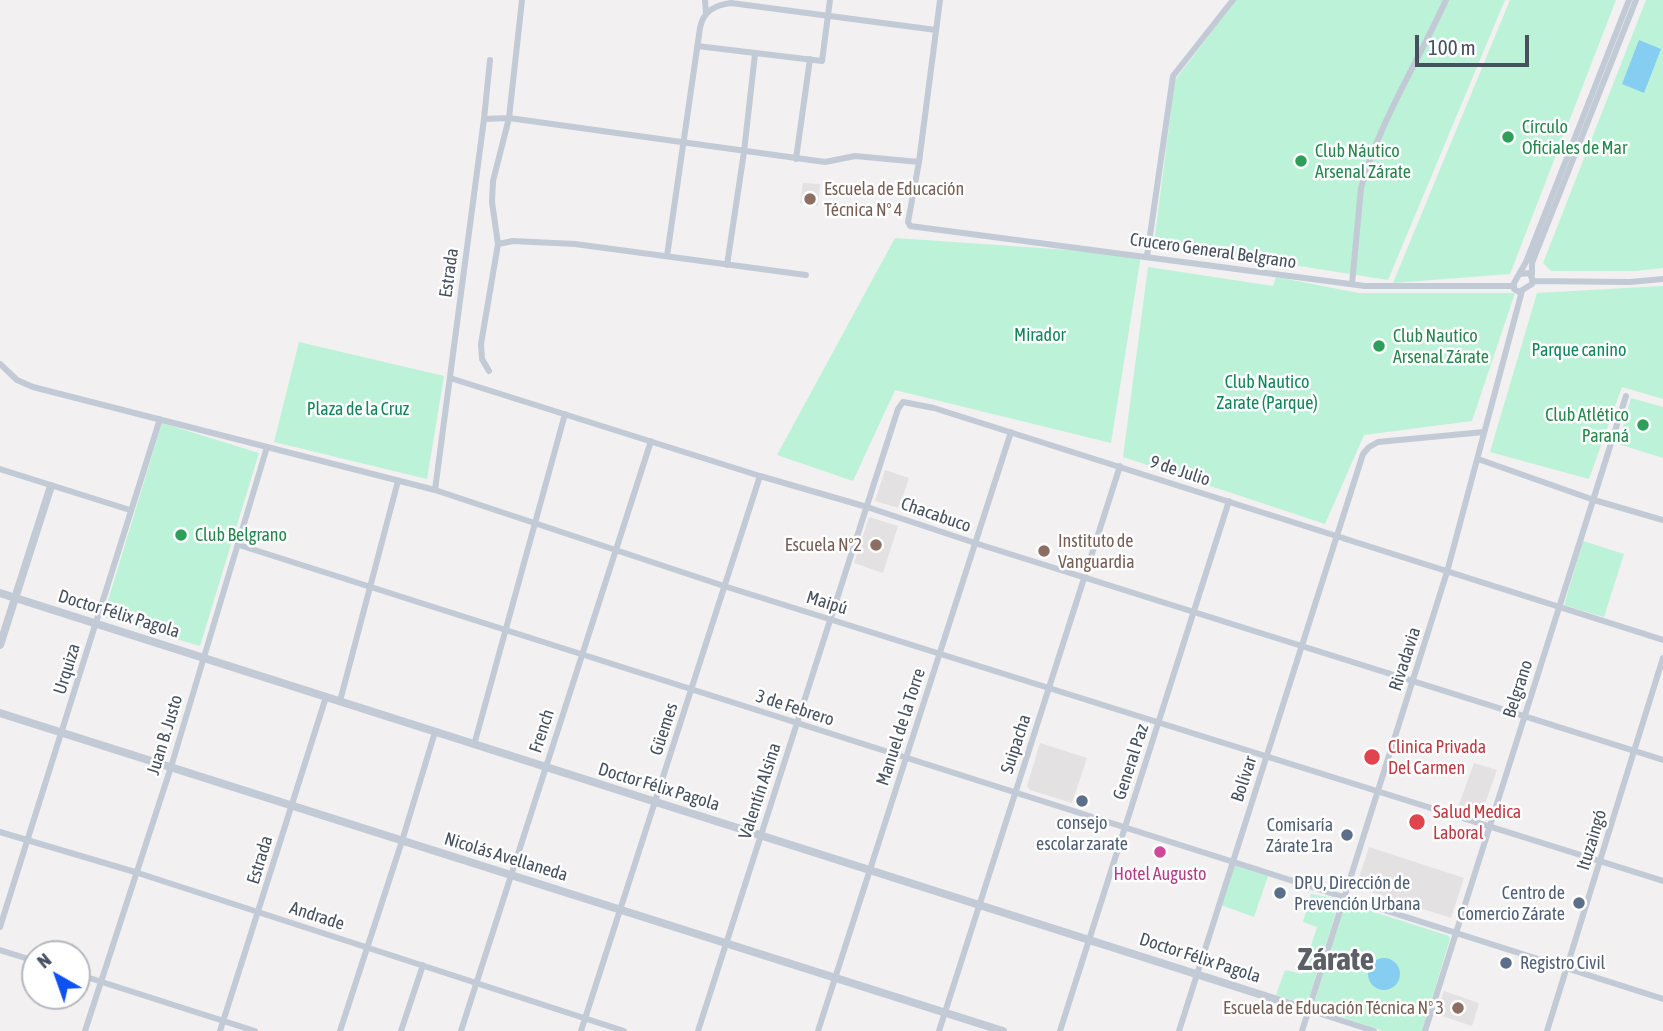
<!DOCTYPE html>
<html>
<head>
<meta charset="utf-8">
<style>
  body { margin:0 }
  #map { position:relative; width:1663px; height:1031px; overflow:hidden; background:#f2f0f0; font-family:"Asap Condensed",sans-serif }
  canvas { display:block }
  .north { position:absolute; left:21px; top:940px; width:70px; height:70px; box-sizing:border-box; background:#fff; border:2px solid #b5b9bf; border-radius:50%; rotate:320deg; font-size:19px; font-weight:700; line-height:28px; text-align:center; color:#46505f }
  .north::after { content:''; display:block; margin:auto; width:24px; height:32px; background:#0d51f0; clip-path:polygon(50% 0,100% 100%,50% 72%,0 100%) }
  .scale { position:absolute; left:1415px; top:35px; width:114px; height:32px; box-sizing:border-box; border:4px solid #46505f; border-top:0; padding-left:9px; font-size:21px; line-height:24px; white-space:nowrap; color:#46505f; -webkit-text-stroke:5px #fff; paint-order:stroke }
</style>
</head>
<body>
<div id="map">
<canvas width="1663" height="1031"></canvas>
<div class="north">N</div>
<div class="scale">100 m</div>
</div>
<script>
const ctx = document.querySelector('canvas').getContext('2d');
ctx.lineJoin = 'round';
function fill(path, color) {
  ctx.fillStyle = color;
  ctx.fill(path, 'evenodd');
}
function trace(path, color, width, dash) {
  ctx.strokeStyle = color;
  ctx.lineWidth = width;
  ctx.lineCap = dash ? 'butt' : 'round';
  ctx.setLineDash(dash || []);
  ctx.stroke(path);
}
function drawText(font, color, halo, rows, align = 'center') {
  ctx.font = font + ' "Asap Condensed",sans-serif';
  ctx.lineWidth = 5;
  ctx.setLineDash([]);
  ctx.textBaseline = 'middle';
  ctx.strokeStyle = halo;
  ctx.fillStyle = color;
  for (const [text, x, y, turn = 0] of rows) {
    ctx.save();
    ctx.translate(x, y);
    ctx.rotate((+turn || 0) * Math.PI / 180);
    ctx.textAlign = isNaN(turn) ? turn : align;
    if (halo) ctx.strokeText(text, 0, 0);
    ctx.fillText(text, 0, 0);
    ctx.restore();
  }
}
fill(new Path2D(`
  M803,183l17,1 -2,22 -18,-3z
  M885,470l24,8 -10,30 -24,-7z
  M869,517l29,9 -15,47 -29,-10z
  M1040,743l47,15 -15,45 -42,-13 -3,-4z
  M1474,763l23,7 -16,45 -23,-8z
  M1369,847l95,31 -13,40 -95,-31z
  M1444,991l35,12 -7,23 -36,-12z`), '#e3e1e2');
fill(new Path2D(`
  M1236,0h269l-117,280 -234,-37 21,-163z
  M1510,0h106l-106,274 -117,9z
  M1646,0h17v268l-27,3h-85l-8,-8z
  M895,238l246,17 -30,188 -216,-53 -42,91 -76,-26z
  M1148,267l125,19 3,-9 83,16h156l-43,128 -108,14 -39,89 -202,-67z
  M1663,286v113l-41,-12 -33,92 -99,-27 47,-159z
  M299,342l145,34 -17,103 -153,-37z
  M1631,398l32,9v51l-45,-14z
  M162,423l97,30 -59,193 -97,-29z
  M1583,541l41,13 -20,63 -40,-12z
  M1234,865l34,11 -14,41 -33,-12z
  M1311,894l29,5 -33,106 -31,-10 9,-25 17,4 15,-47 -14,-5z
  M1346,903l103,33 1,3 -28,92h-39l-70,-24 31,-102z`), '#bcf2d8');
fill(new Path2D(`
  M1639,40l22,9 -17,44 -22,-9z
  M1368 974a16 16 0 1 1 32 0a16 16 0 1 1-32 0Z`), '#86cdf2');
trace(new Path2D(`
  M705,0l1,13
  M940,0l-21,162 -11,60 2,4 455,60h149
  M697,46l125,15 8,-61
  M484,119l25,-1 316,44 30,-6 64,6
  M796,159l14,-100
  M498,244l15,-3 62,3 231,31
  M667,256l33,-228c3,-17 15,-23 31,-25l205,27
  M1147,256l26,-180 60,-76
  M727,265l17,-113 11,-98
  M1520,274l9,-1 4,7 -1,4 -13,8 -5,-3v-6l12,-21 103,-262
  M1532,274v-11l104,-263
  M1532,281l98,1 33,-3
  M1352,284l9,-96c18,-66 57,-126 85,-188
  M0,364l17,16 16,7 402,103 289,96 939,295
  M489,371l-7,-12 -1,-15 17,-100 -6,-42 1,-21 16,-63 13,-118
  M450,378l310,98 107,31 108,36 688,217
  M1478,459l116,41 69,20
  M0,469l130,41
  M435,490l49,-371 6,-59
  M239,545l1424,454
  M340,701l58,-220
  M474,745l91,-331
  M0,832l135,40 489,159
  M0,927l160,-508
  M0,950l35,11
  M77,974l178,57
  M1309,1010l65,21
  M85,1031l86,-264 96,-320
  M220,1031l106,-334
  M340,1031l62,-190 33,-109
  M401,1031l22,-66
  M461,1031l190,-590
  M581,1031l179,-555
  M698,1031l200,-622 5,-7 31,6 729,232
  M818,1031l193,-599
  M939,1031l181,-565
  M1060,1031l169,-530
  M1179,1031l184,-577 6,-7 9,-5 106,-10
  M1302,1031l145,-459 75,-281
  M1425,1031l201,-635
  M1547,1031l116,-373`), '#c2cad6', 6);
trace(new Path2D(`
  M0,593l1309,417
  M0,645l51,-159
  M0,713l1003,318`), '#c2cad6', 8);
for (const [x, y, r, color] of [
  [1508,137,7,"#2e9e5b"],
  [1301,161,7,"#2e9e5b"],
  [810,199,7,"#8d6e63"],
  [1379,346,7,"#2e9e5b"],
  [1643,425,7,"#2e9e5b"],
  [181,535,7,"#2e9e5b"],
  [876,545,7,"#8d6e63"],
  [1044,551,7,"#8d6e63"],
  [1372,757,9,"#e0444e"],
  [1082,801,7,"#5c6f8a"],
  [1417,822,9,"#e0444e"],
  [1347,835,7,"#5c6f8a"],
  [1160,852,7,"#d1479c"],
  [1280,893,7,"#5c6f8a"],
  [1579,903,7,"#5c6f8a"],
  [1506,963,7,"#5c6f8a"],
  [1458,1008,7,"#8d6e63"]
]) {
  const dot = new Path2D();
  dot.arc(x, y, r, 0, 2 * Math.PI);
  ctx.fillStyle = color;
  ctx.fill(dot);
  trace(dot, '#fff', 2.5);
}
drawText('18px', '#27864d', '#fff', [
  ["Círculo",1522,127],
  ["Oficiales de Mar",1522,148],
  ["Club Náutico",1315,151],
  ["Arsenal Zárate",1315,172],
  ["Club Nautico",1393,336],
  ["Arsenal Zárate",1393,357],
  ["Club Atlético",1629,415,"right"],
  ["Paraná",1629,436,"right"],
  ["Club Belgrano",195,535]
], 'left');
drawText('18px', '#785e54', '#fff', [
  ["Escuela de Educación",824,189],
  ["Técnica N° 4",824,210],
  ["Instituto de",1058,541],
  ["Vanguardia",1058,562],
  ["Escuela N°2",862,545,"right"],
  ["Escuela de Educación Técnica Nº 3",1444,1008,"right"]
], 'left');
drawText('18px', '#46505f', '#fff', [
  ["Crucero General Belgrano",1213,251,8],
  ["Estrada",449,273,-82],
  ["9 de Julio",1180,471,18],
  ["Chacabuco",936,515,19],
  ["Maipú",827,603,17],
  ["Doctor Félix Pagola",119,614,17],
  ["Rivadavia",1405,659,-72],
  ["Urquiza",67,669,-73],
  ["Belgrano",1518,689,-72],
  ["3 de Febrero",795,708,18],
  ["Manuel de la Torre",901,727,-72],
  ["Güemes",664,729,-72],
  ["French",542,731,-72],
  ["Juan B. Justo",165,735,-73],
  ["Suipacha",1016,744,-72],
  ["General Paz",1131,762,-72],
  ["Bolívar",1244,779,-72],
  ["Doctor Félix Pagola",659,787,17],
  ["Valentín Alsina",760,791,-72],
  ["Ituzaingó",1592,840,-73],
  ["Nicolás Avellaneda",506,857,17],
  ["Estrada",260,860,-73],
  ["Andrade",317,916,18],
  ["Doctor Félix Pagola",1200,958,18]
]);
drawText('18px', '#11865b', '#fff', [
  ["Mirador",1040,335],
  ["Parque canino",1579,350],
  ["Club Nautico",1267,382],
  ["Zarate (Parque)",1267,403],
  ["Plaza de la Cruz",358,409]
]);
drawText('18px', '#be3a42', '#fff', [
  ["Clinica Privada",1388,747],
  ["Del Carmen",1388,768],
  ["Salud Medica",1433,812],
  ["Laboral",1433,833]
], 'left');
drawText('18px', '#4e5e75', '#fff', [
  ["consejo",1082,823,"center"],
  ["escolar zarate",1082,844,"center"],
  ["Comisaría",1333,825],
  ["Zárate 1ra",1333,846],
  ["DPU, Dirección de",1294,883,"left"],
  ["Prevención Urbana",1294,904,"left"],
  ["Centro de",1565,893],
  ["Comercio Zárate",1565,914],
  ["Registro Civil",1520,963,"left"]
], 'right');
drawText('18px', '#b23c85', '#fff', [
  ["Hotel Augusto",1160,874]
]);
drawText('bold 32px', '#5c5f65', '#fff', [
  ["Zárate",1336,960]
]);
</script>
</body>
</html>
